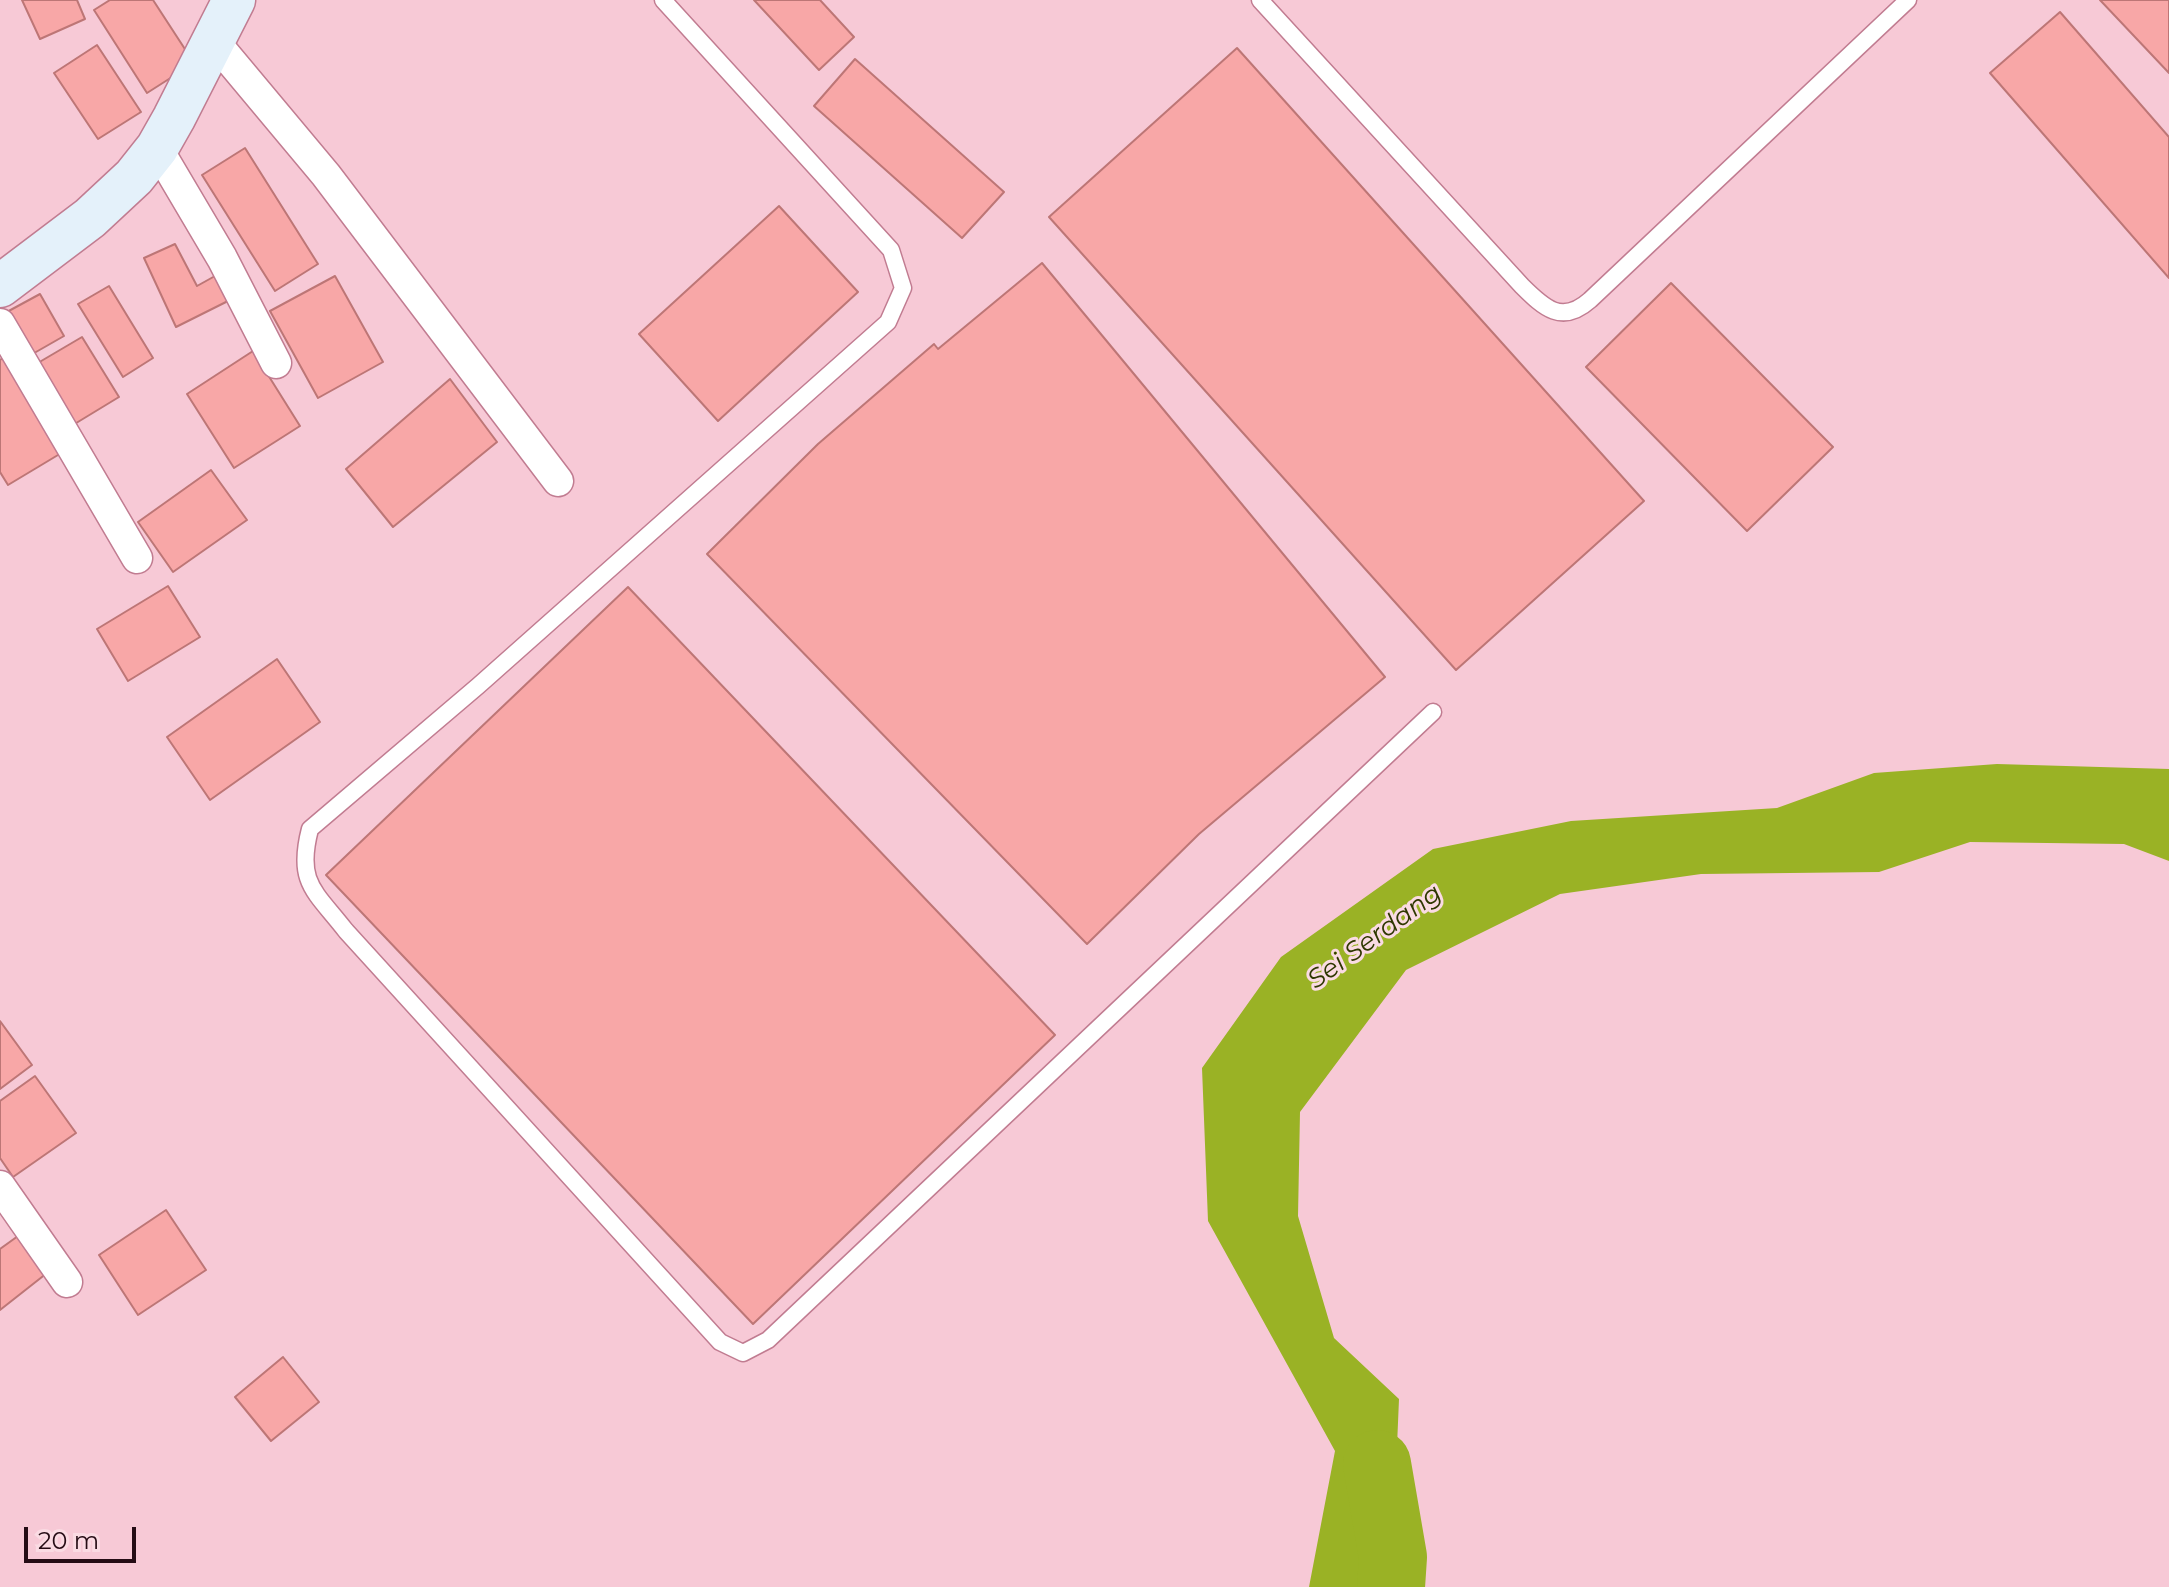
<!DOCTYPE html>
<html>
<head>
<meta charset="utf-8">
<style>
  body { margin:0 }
  #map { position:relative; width:2169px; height:1587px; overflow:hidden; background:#f7c9d6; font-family:Montserrat,sans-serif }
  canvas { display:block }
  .scale { position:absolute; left:24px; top:1527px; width:112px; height:36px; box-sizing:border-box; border:4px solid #250c15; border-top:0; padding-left:10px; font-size:24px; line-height:28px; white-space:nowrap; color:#250c15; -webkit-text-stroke:6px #fadbe3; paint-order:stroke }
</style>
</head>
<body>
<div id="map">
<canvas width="2169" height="1587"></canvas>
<div class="scale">20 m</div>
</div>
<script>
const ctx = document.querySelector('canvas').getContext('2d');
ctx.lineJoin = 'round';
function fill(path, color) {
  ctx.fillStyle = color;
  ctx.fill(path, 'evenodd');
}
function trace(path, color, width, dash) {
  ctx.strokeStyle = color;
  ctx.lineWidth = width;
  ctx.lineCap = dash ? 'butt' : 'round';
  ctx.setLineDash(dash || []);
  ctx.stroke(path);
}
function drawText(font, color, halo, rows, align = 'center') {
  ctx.font = font + ' Montserrat,sans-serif';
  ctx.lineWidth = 6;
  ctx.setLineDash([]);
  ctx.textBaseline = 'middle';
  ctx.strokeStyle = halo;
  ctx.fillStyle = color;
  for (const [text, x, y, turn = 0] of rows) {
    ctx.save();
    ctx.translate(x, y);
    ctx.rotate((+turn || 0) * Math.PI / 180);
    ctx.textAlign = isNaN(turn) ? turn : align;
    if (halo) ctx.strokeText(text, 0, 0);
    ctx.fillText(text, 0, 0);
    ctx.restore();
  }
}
fill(new Path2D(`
  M1997,764l172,5v92l-45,-17 -154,-2 -91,30 -178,2 -141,20 -154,76 -106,142 -2,104 36,122 65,61 -8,188h-82l26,-136 -127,-230 -6,-153 79,-111 152,-108 138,-28 206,-13 97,-35z`), '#9ab225');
trace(new Path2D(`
  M1377,1464l16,93 -2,30`), '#9ab225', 68);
const building = new Path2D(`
  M22,0h55l8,19 -45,20z
  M110,0h43l41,63 -47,30 -53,-83z
  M754,0h66l34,37 -35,33z
  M2100,0h69v73z
  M2060,12l109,125v141l-179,-205z
  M97,45l44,67 -43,27 -44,-66z
  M1237,48l407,453 -188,169 -407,-453z
  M855,59l149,133 -42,46 -148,-132z
  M245,148l73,116 -43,27 -73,-116z
  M779,206l79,86 -140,129 -79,-87z
  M175,244l22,42 18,-10 13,25 -52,26 -32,-69z
  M1042,263l343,414 -186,157 -112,110 -380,-390 111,-110 116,-100 4,5z
  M335,276l48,86 -65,36 -48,-87z
  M1671,283l162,164 -86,84 -161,-164z
  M109,286l44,72 -30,19 -45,-73z
  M40,294l24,42 -35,20 -24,-43z
  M82,337l37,60 -51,31 -37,-61z
  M253,351l47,75 -66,42 -47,-74z
  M10,354l58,95 -60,36 -8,-13v-112z
  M450,379l47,63 -104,85 -47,-58z
  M211,470l36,50 -74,52 -35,-50z
  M168,586l32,51 -72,44 -31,-52z
  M628,587l427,448 -302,289 -427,-449z
  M277,659l43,63 -110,78 -43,-63z
  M0,1021l32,44 -32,24z
  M35,1076l41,57 -63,44 -13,-19v-57z
  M166,1210l40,60 -68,45 -39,-60z
  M18,1236l29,37 -47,37v-61z
  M283,1357l36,45 -48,39 -36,-44z`);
fill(building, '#f8a7a7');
trace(building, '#bd7676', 2);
const lane = new Path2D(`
  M663,0l228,250 12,38 -15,34 -410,364 -168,143c-14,54 5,62 36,102l374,411 23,11 25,-13 665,-628
  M1260,0l262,286c22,22 40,39 68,14l318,-300`);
const street = new Path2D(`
  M214,41l112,134 232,306
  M157,148l65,110 54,105
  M0,324l137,234
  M0,1186l67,96`);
const secondary = new Path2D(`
  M0,286l90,-68 44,-41 23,-29 17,-30 60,-118`);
trace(lane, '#c17c91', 19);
trace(street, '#c17c91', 33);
trace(secondary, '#c17c91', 45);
trace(lane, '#fff', 16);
trace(street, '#fff', 30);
trace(secondary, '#e4f1fa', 42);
drawText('italic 26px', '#2f3800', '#fadbe3', [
  ["Sei Serdang",1375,937,-36]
]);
</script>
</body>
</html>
